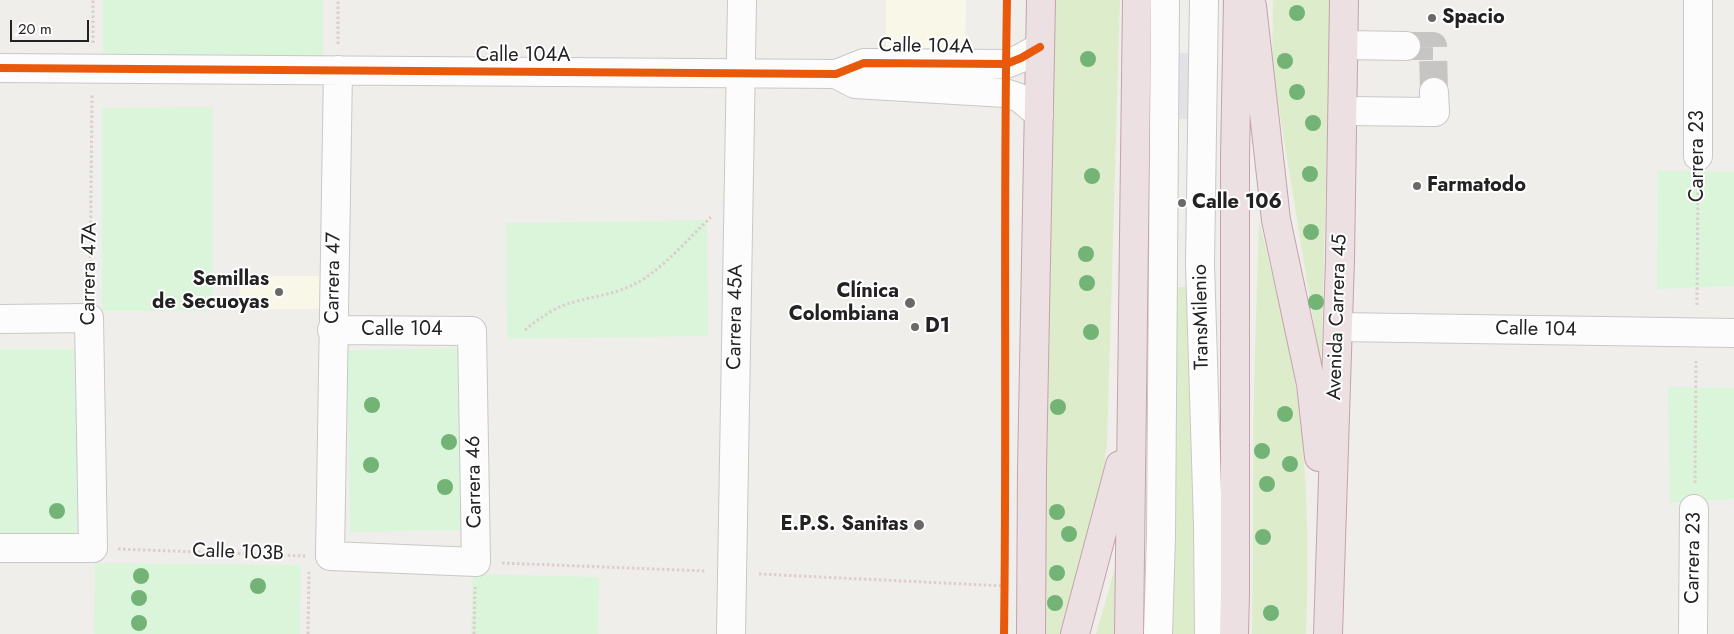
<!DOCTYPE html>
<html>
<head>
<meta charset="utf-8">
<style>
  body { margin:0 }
  #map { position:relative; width:1734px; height:634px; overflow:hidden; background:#f0eeeb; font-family:Jost,sans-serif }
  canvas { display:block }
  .scale { position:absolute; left:10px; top:20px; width:79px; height:22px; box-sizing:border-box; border:2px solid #222; border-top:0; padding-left:6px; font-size:15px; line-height:18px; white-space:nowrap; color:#222; -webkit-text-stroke:4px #fff; paint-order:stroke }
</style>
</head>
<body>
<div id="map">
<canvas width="1734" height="634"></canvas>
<div class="scale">20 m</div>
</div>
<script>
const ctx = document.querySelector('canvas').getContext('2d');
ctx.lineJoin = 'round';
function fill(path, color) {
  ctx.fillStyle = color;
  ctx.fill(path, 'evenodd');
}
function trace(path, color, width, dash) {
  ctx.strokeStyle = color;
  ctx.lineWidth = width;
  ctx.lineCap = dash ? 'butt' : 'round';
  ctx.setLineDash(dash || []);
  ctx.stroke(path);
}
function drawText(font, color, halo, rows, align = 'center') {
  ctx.font = font + ' Jost,sans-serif';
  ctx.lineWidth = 4;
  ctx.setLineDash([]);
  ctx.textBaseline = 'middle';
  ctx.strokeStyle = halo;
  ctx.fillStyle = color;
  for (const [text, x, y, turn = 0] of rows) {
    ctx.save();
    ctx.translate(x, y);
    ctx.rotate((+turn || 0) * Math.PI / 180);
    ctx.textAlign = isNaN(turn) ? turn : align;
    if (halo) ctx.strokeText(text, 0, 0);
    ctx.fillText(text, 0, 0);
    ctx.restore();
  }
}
fill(new Path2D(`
  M886,0h80l-1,50h-79z
  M240,276h80l-1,33h-80z`), '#f8f7e8');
fill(new Path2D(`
  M1051,0h69l-13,444 -6,46 -41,144h-17z
  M1273,0h58l-10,368 -49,-303z
  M1259,220c13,57 29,116 38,175 11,79 12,159 9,239h-54l2,-248z
  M1174,287h16l10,347h-30z
  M1119,554l-3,80h-20z`), '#ddeccb');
fill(new Path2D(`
  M103,0h220v60l-220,-1z
  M213,107v204h-111v-203z
  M1658,171l76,1v114l-77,3z
  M707,220l1,116 -201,3 -1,-116z
  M468,348l3,182 -121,2 -3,-182z
  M0,349h77v185h-77z
  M1668,387l66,1v111l-64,4z
  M95,563l206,2 -1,69h-206z
  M473,574l126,3 -1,57h-127z`), '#daf5da');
fill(new Path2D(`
  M1175,53h17l-1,66h-16z`), '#e2e1e5');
trace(new Path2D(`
  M1406,46h27l1,46`), '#c7c5c3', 28, [28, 14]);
const minor = new Path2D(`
  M1204,0l-4,264 8,261 1,109
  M1698,0v156
  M1344,45l62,1
  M0,68l836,6 28,-11 142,1 15,-6 19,-11
  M836,74l19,10 150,9 15,5 19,16
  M1343,111l92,1 -1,-20
  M0,319l89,-1 4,230h-93
  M1338,327l396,6
  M332,330l140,1 4,231 -146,-6 8,-486
  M731,634l11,-634
  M1158,634l3,-98 4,-536
  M1693,634l1,-125`);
const highway = new Path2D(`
  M1252,6l24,214 35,164 8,73
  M1031,634l1,-165 9,-469
  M1075,634l45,-169
  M1129,634l8,-634
  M1234,634l1,-40v-437l3,-157
  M1328,634l12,-374 4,-260`);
trace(minor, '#c9c8c7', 30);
trace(highway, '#c5a2ac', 30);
trace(new Path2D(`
  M93,43v-43
  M338,44v-44
  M90,293l2,-199
  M1697,305l1,-123
  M525,330c13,-11 26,-20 42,-26 22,-7 45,-9 66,-19 27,-13 56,-47 78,-68
  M1695,483l1,-122
  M118,549l187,7
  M502,563l203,8
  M759,574l246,12
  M308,634l1,-62
  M474,634l1,-47`), '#dccecd', 3, [2.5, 2.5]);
trace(minor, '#fdfcfc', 28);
trace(highway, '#ece0e2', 28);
trace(new Path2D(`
  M0,68l836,6 28,-11 142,1 15,-6 19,-11
  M1004,634c3,-211 -1,-423 3,-634`), '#e8590c', 8);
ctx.fillStyle = '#73b476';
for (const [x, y] of [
  [1297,13],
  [1088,59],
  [1285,61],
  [1297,92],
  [1313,123],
  [1310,174],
  [1092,176],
  [1311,232],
  [1086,254],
  [1087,283],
  [1316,302],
  [1091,332],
  [372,405],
  [1058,407],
  [1285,414],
  [449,442],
  [1262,451],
  [1290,464],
  [371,465],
  [1267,484],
  [445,487],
  [57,511],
  [1057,512],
  [1069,534],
  [1263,537],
  [1057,573],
  [141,576],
  [258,586],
  [139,598],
  [1055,603],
  [1271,613],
  [139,623]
]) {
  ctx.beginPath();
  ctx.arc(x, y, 8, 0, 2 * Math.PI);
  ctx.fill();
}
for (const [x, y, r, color] of [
  [1432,18,5,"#6a6968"],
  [1417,186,5,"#6a6968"],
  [1182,203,5,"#6a6968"],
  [279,292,5,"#6a6968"],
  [910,303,6,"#6a6968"],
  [915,327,5,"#6a6968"],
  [919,525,6,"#6a6968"]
]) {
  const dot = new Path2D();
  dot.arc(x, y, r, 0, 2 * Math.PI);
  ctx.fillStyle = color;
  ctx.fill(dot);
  trace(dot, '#fff', 2);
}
drawText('bold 20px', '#222', '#fff', [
  ["Spacio",1442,18],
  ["Farmatodo",1427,186],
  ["Calle 106",1192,203],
  ["Semillas",269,280,"right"],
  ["de Secuoyas",269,303,"right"],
  ["Clínica",899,292,"right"],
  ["Colombiana",899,315,"right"],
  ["D1",925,327],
  ["E.P.S. Sanitas",908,525,"right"]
], 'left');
drawText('20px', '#222', '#fff', [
  ["Calle 104A",926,47,1],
  ["Calle 104A",523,56],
  ["Carrera 23",1698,156,-90],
  ["Carrera 47A",90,274,-89],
  ["Carrera 47",334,278,-89],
  ["Carrera 45A",736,317,-89],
  ["TransMilenio",1202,317,-91],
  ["Avenida Carrera 45",1338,317,-88],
  ["Calle 104",402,330],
  ["Calle 104",1536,330,1],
  ["Carrera 46",475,482,-91],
  ["Calle 103B",238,553,2],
  ["Carrera 23",1694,558,-89]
]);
</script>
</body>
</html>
